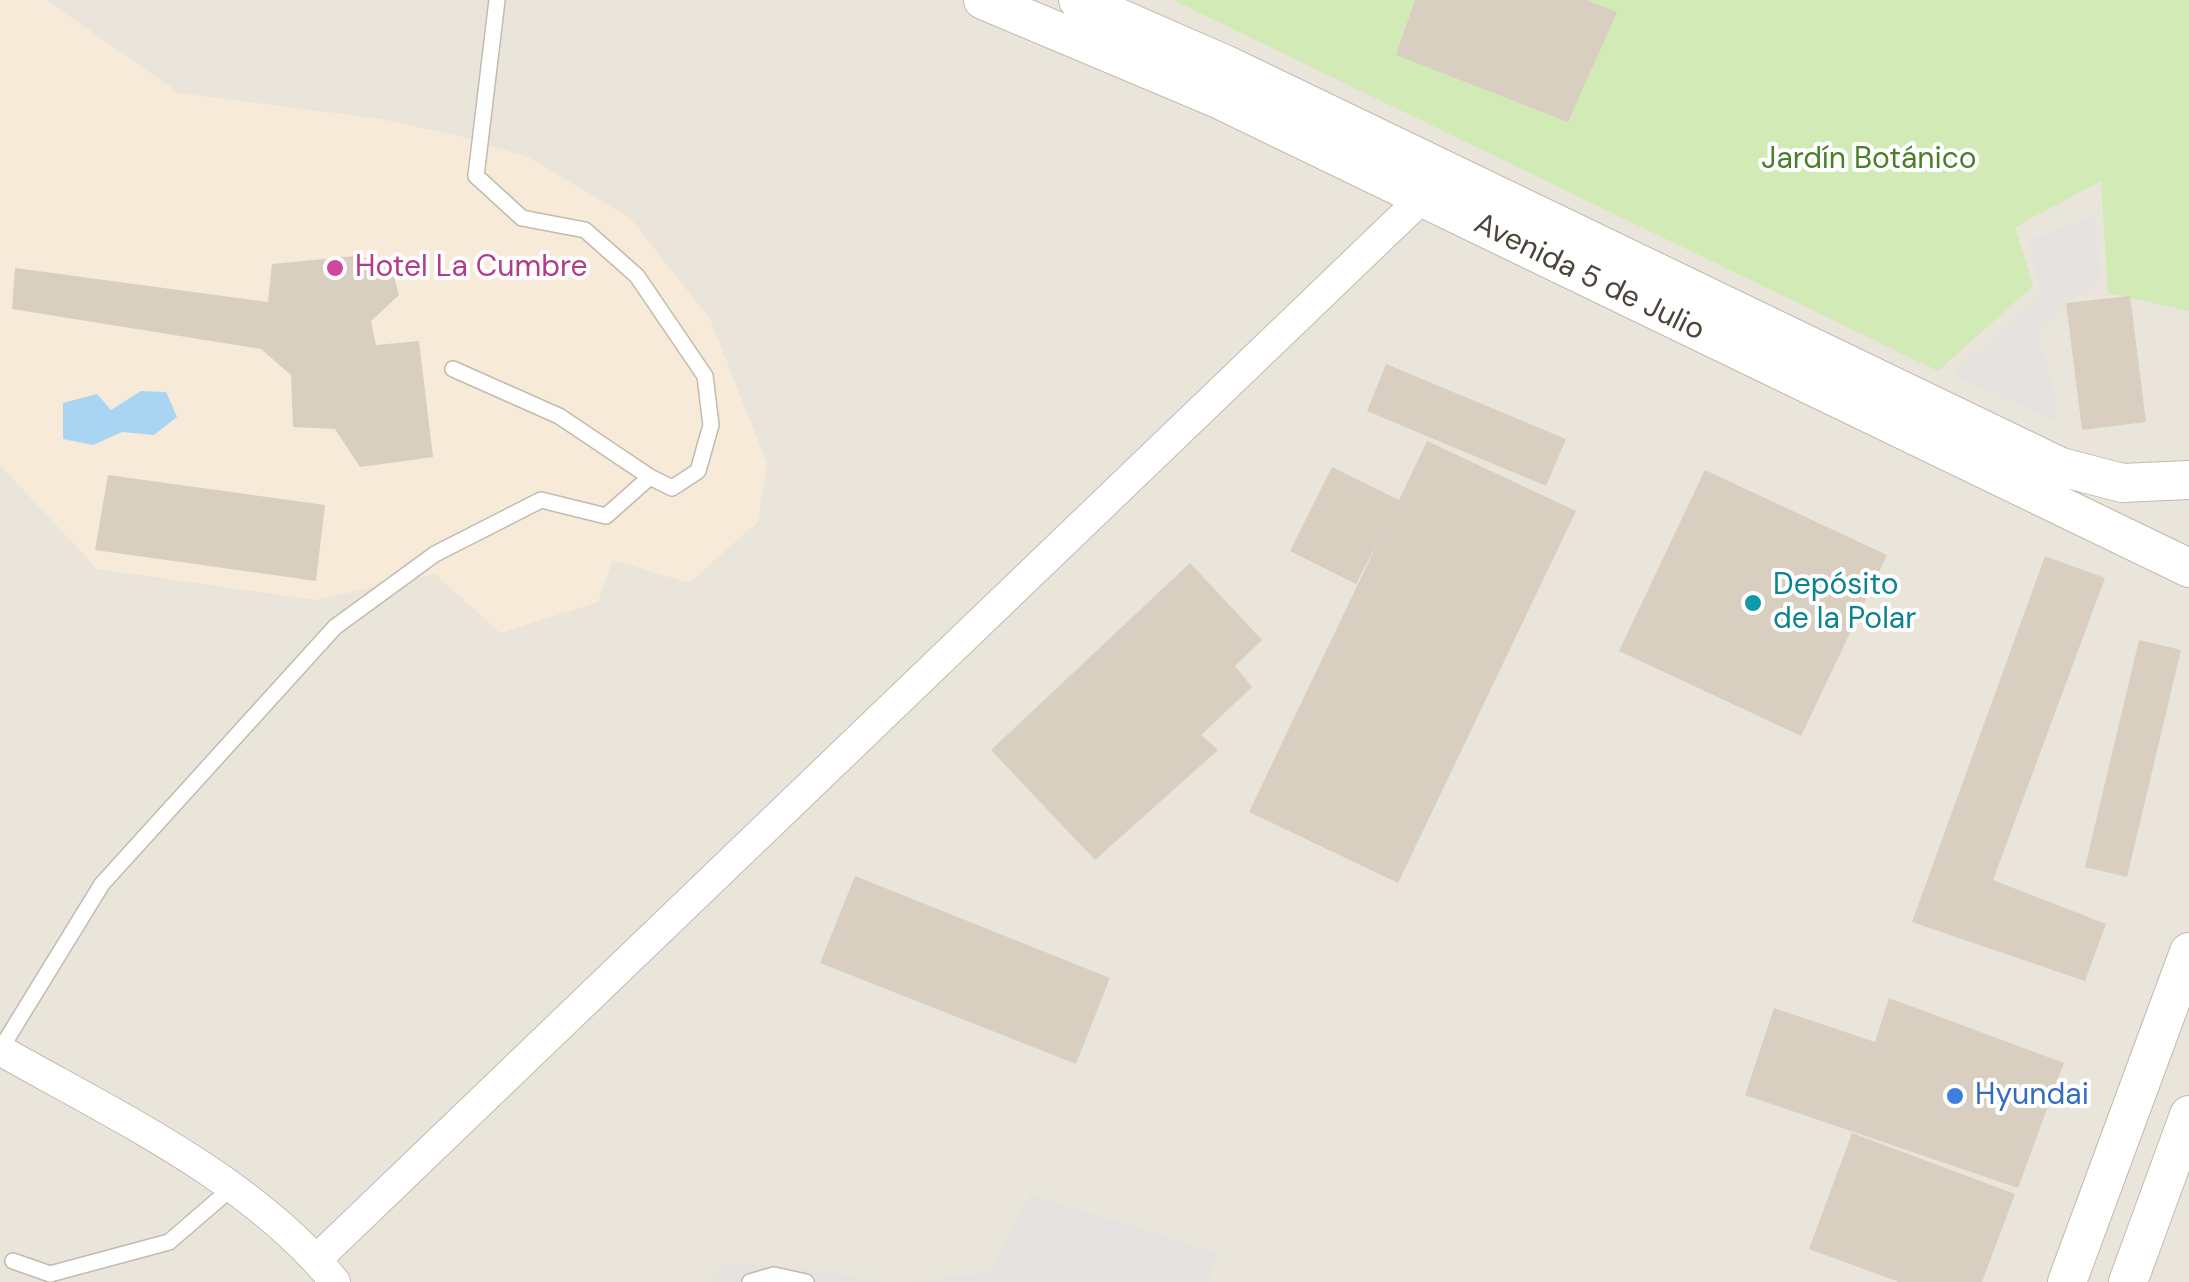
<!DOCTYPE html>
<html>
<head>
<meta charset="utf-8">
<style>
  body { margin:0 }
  canvas { display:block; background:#f6f3ec }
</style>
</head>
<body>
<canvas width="2189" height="1282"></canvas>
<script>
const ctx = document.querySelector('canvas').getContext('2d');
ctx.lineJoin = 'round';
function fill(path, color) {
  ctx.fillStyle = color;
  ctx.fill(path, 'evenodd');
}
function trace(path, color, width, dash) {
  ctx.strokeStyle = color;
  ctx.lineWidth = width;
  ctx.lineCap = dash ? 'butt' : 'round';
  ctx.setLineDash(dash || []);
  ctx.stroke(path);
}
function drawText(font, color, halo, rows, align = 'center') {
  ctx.font = font + ' "DM Sans",sans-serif';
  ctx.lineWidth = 8;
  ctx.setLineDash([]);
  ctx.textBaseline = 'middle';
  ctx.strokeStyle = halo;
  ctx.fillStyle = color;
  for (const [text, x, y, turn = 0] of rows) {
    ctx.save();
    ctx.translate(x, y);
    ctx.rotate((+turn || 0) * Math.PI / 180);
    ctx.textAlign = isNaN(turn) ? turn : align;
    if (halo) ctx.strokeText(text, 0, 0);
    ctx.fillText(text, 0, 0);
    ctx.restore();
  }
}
fill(new Path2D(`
  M0,0h2189v1282h-2189z`), '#eae5da');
fill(new Path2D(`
  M0,0h46l133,93 202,26 78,17 71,22 100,60 80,101 57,144 -9,59 -69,61 -76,-23 -15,42 -98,31 -65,-59 -120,26 -218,-31 -97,-104z`), '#f7ead8');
fill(new Path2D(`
  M1173,0h1016v311l-81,-18 -7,-112 -86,46 18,59 -95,85z`), '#d2eab5');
fill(new Path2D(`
  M2096,215l4,65 -34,23 -29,32 17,52 3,35 -104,-47 88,-80 -12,-55z
  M1030,1194l188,59 -10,29h-300l82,-10z
  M729,1264l76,5 80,13h-174z`), '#e5e3e0');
fill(new Path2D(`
  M141,391l25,1 11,25 -23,18 -32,-3 -29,13 -30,-6v-36l34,-9 14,16z`), '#a9d4f2');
fill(new Path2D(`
  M1415,0h172l30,12 -49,110 -172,-67z
  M355,256l35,7 9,32 -28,26 5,24 43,-4 14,116 -73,10 -25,-38 -42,-2 -2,-52 -30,-26 -249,-40 3,-41 253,34 4,-38z
  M2130,296l16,126 -64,8 -16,-127z
  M1386,364l180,75 -20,47 -179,-75z
  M1427,441l149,70 -178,372 -149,-71 131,-274 -24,46 -66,-33 42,-84 67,33z
  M1705,470l182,85 -86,181 -182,-85z
  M108,475l217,30 -9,76 -221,-31z
  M2045,556l60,22 -112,302 113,44 -21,57 -173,-59z
  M1190,563l72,77 -27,26 17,21 -51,48 17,15 -123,110 -104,-110z
  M2139,640l42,10 -54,227 -42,-10z
  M855,876l255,102 -34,86 -256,-101z
  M1889,998l175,65 -46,125 -273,-93 29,-87 101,34z
  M1852,1133l163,61 -33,88h-83l-90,-33z`), '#d8cfc1');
const service = new Path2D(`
  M453,369l106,47 91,61 22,11 26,-17 13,-46 -6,-49 -68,-100 -52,-46 -63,-12 -46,-42 21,-176
  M0,1050l102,-166 233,-257 100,-73 106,-54 65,16 44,-39
  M13,1261l37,13 119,-32 65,-56
  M750,1282l24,-7 32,7`);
const minor = new Path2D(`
  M0,1050c114,65 252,129 335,232
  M317,1259l1105,-1061`);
const tertiary = new Path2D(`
  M983,0l233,98 973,470
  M1078,0l153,67 830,400 61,16 67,-3
  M2067,1282l122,-330
  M2128,1282l61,-167`);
trace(service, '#c2bbae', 18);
trace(minor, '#c2bbae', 32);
trace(tertiary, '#c2bbae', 40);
trace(service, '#fff', 15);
trace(minor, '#fff', 30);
trace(tertiary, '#fff', 38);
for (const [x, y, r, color] of [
  [335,268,10,"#d1479c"],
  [1753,603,10,"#0f9aa8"],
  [1955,1096,10,"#3f7fe0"]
]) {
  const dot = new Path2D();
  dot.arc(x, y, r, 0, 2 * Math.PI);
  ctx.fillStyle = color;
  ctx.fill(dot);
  trace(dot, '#fff', 4);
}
drawText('30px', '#4a7f2a', '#fff', [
  ["Jardín Botánico",1869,160]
]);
drawText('30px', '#b23c85', '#fff', [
  ["Hotel La Cumbre",355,268]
], 'left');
drawText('30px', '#4b4439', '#fff', [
  ["Avenida 5 de Julio",1589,278,26]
]);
drawText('30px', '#0d838f', '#fff', [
  ["Depósito",1773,586],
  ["de la Polar",1773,620]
], 'left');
drawText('30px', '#366cbe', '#fff', [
  ["Hyundai",1975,1096]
], 'left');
</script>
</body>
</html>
